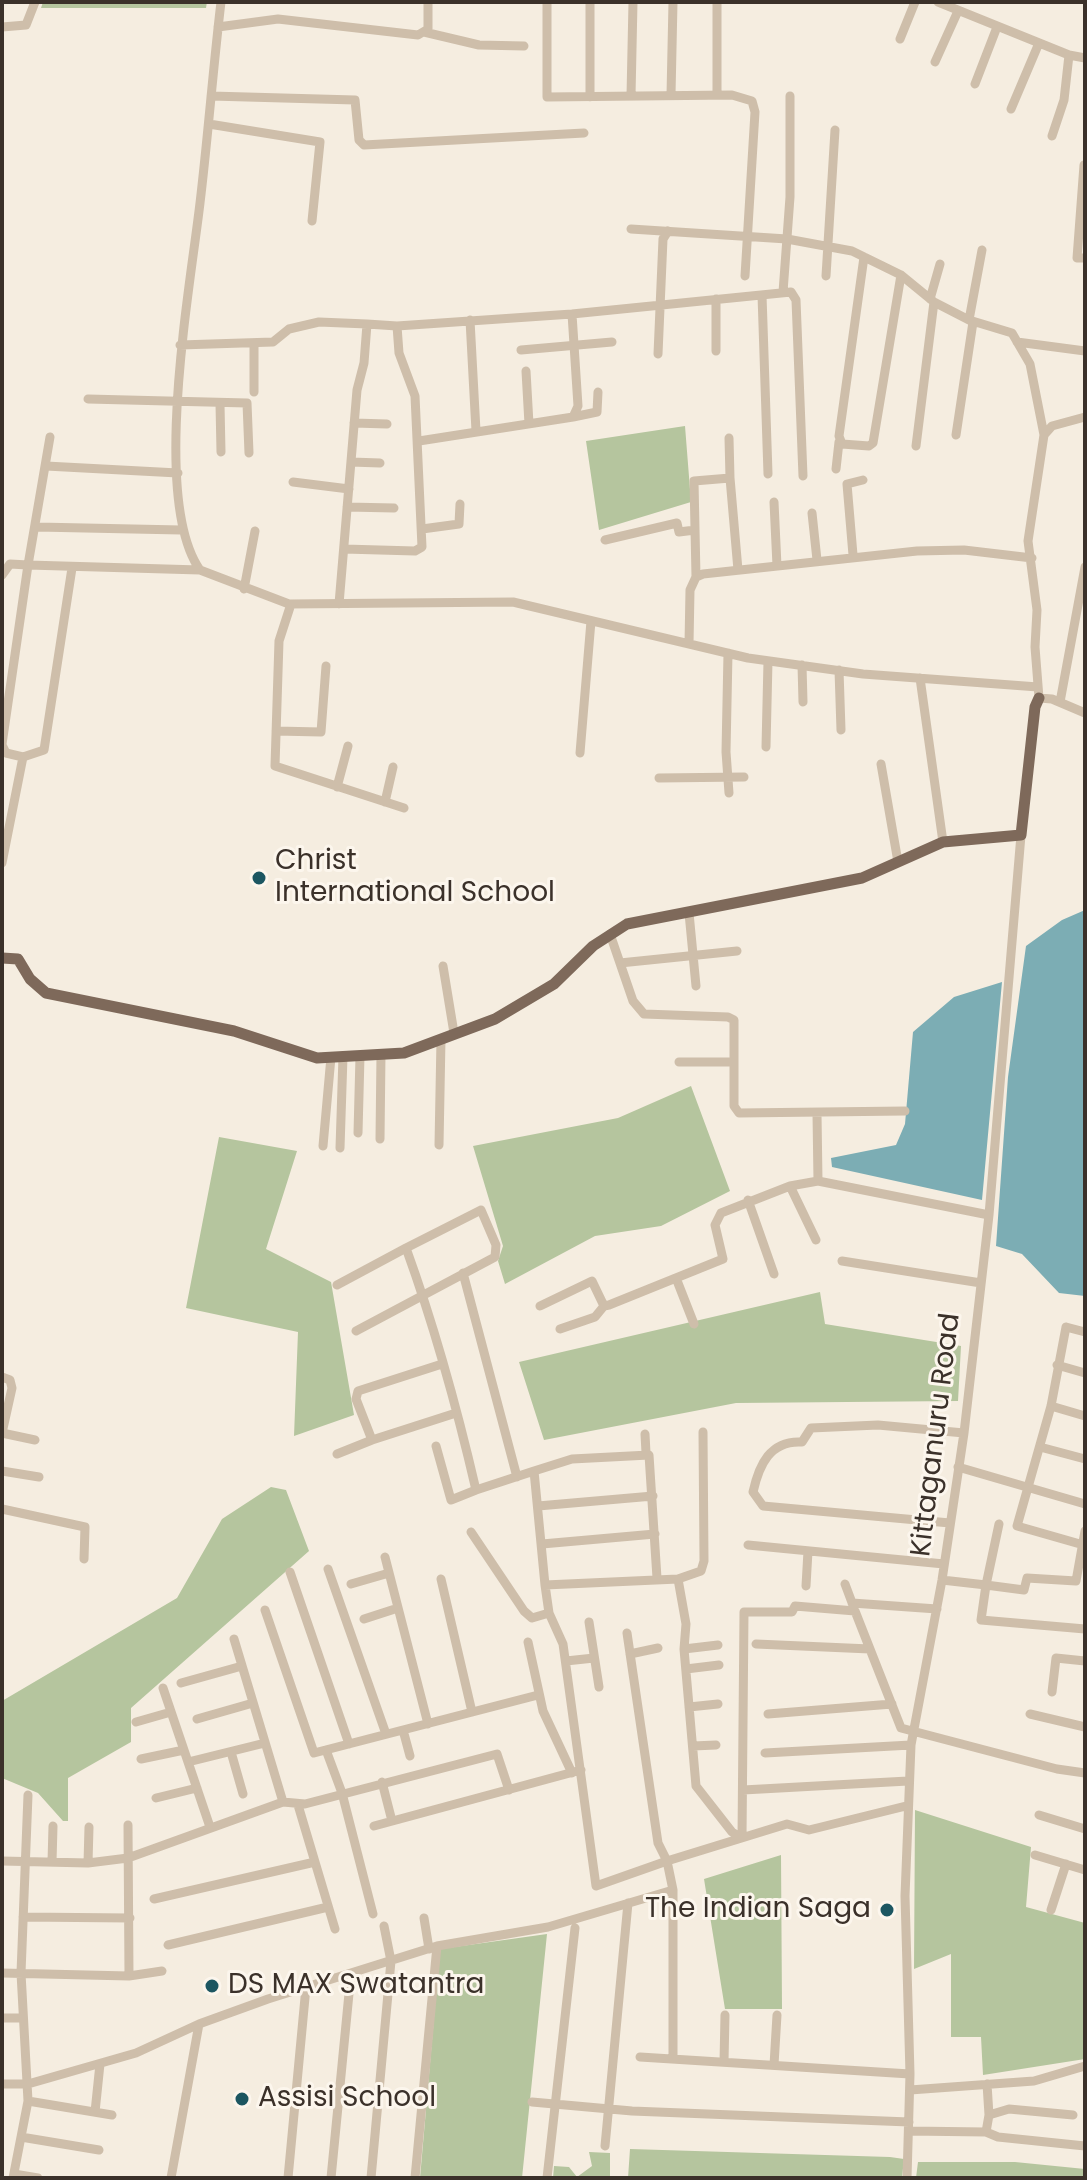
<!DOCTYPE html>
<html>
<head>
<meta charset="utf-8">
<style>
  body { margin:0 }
  #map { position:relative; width:1087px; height:2180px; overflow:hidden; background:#f5ede0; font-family:Poppins,sans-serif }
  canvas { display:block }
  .frame { position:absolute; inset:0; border:4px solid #3b312a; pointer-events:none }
</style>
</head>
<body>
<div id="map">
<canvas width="1087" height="2180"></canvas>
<div class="frame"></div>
</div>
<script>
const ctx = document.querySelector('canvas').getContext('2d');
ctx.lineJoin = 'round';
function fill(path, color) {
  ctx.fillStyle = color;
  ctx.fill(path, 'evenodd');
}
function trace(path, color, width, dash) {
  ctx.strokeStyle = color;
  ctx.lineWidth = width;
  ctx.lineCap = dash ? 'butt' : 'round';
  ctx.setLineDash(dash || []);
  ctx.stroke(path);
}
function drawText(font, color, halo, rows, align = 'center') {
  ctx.font = font + ' Poppins,sans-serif';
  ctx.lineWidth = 6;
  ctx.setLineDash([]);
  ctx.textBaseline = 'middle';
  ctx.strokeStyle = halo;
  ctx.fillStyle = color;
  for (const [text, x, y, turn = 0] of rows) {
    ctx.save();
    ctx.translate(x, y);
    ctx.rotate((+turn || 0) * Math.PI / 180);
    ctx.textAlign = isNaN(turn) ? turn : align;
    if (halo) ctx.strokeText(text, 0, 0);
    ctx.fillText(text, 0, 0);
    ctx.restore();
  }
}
fill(new Path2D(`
  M43,2h164l-1,6h-165z
  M685,426l6,76 -92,28 -13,-89z
  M691,1086l39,105 -69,35 -66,10 -90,48 -7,-23 5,-15 -30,-100 145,-28z
  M219,1137l78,14 -31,98 65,33 23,133 -60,21 4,-104 -112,-24z
  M820,1292l5,32 136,22 -3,55 -222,2 -192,37 -25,-78z
  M271,1487l15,3 23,61 -178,157v34l-63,36v43h-5l-25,-28 -36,-15v-77l175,-103 45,-79z
  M915,1810l116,37 -5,60 59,16v136l-102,16 -2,-38h-30v-83l-37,15z
  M781,1855l1,154h-57l-21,-130z
  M547,1934l-25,244h-102l20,-229z
  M630,2149l260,8 14,2 -2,19h-274z
  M589,2152l21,1v25h-57l1,-12 15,1 8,10 15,-11z
  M918,2162h97l70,7v9h-169z`), '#b5c59e');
fill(new Path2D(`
  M1085,910v386l-26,-3 -37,-39 -26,-8 12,-169 18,-131 36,-26z
  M1002,982l-20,218 -150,-33 -1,-9 65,-13 9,-21 8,-92 41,-35z`), '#7cadb4');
trace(new Path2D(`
  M547,2v95l185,-2 20,6 3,11 -10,164
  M590,2v95
  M717,2v93
  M938,2l131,53 16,3
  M2,27l24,-2 9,-23
  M218,27l60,-8 140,16 10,-6v-27
  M424,32l55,13 45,1
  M900,39l15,-37
  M935,62l23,-51
  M975,84l22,-57
  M671,95l2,-93
  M211,96l144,4 4,40 5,5 220,-12
  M631,96l2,-94
  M1011,109l28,-66
  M209,124l111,18 -8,79
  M1052,136l12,-36 5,-45
  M1084,165l-7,93h8
  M631,229l156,10 65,12 49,24 33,27 35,18 43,13 18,31 14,71
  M864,257l-25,179 3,8 27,2 4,-3 28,-168
  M826,276l9,-146
  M783,292l7,-95v-101
  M762,295l6,179
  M716,299v52
  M930,299l10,-35
  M470,320l6,111
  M969,320l13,-70
  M367,324l30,2 175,-12 219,-22 5,8 7,176
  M1017,342l68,9
  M254,343v49
  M180,345l93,-3 16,-13 30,-7 48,2 -3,39 -7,27 -18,214
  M521,350l91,-8
  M658,354l5,-115 5,-8
  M526,371l3,53
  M88,399l159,4 2,50
  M220,404l1,48
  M573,417l24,-5 1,-20
  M1085,417l-33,9 -8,9 -16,106 9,69 -2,37 4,51 13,1 33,14
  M354,423l33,1
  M956,435l17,-113
  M50,437l-22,128 172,5 89,34 224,-2 235,56 115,16 175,13
  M419,441l154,-24 5,-11 -6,-92
  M916,446l18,-144
  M351,462l29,1
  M46,466l132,7
  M836,469l3,-27
  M730,478l8,92
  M293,482l56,7
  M774,502l3,64
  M347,507l47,1
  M812,513l5,47
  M37,527l144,3
  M422,529l37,-5 1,-20
  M605,540l72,-17 2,9 16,-2
  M344,549l71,2 7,-4 -7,-151 -16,-43 -2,-27
  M853,555l-6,-71 16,-4
  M200,570c-49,-70 -10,-281 0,-367 8,-67 13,-134 21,-201
  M2,575l8,-11 18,1 -26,179
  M696,577l-2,-96 36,-3 -1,-40
  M244,589l11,-58
  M291,604l-12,37 -4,125 129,42
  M689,644l1,-54 6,-13 7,-3 214,-23 47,-1 68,8
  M728,653l-2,99 3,41
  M802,665l1,37
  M839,670l2,60
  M920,678l23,164
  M1060,702l25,-135
  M276,731l45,1 5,-66
  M2,745l4,8 17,4 21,-7 28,-182
  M766,747l2,-86
  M580,753l11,-132
  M881,764l17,98
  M659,778l85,-1
  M337,787l11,-41
  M385,802l8,-35
  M2,863l21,-106
  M689,913l7,73
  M610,934l23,67 11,13 84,3 6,3v86l5,7 166,-2
  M620,963l117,-12
  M443,966l11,67
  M679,1062h55
  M817,1114l1,67 171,34
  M358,1133l2,-77
  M380,1139l1,-85
  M439,1145l2,-106
  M323,1146l8,-89
  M340,1148l3,-92
  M790,1186l26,54
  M748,1200l26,74
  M842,1261l139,22
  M463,1273l54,204
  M676,1278l18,46
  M337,1285l69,-37
  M540,1306l52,-25 12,25 5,-1 114,-46 -8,-34 6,-12 69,-27 28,-5
  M1066,1327l-15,79 -34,120 63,18
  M1066,1327l19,5
  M560,1329l35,-12 9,-11
  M356,1331l139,-74 1,-12 -15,-35 -75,38c29,80 51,160 70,242l58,-19 11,114 133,-6 8,45 -2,25 12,137 36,46 10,6 2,-226h48l3,-6 60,5 46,117 156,41 28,4
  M442,1364l-84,27 -2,8 16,41 84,-27
  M1057,1365l28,8
  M2,1377l8,3 2,8 -10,45 33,7
  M1051,1406l34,10
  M645,1434l1,19
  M436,1446l15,54 25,-10
  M1040,1447l45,12
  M337,1454l35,-14
  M958,1467l127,37
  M2,1471l37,6
  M534,1471l38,-12 77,-4 8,123
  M538,1506l115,-10
  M2,1509l83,18 -1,32
  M950,1523l-187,-17 -10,-14c6,-27 17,-52 49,-50l9,-14 67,-3 86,8
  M999,1524l-13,61 38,5 3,-12 49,3 9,-50
  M471,1532l53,79 8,7 17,-5
  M542,1544l113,-10
  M748,1545l196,19
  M385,1557l43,167
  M328,1569l58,165
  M290,1572l59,172
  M441,1579l31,133
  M678,1579l23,-8 3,-10 -1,-129
  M942,1580l44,5 -5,35 104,9
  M351,1584l38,-11
  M845,1584l9,24
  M545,1585l4,28 14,31 33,242 71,-25 -9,-18 -31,-210
  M806,1586l2,-35
  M852,1603l85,6
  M265,1610l49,143 224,-58
  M364,1619l34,-11
  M589,1622l10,65
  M234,1639l49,163
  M528,1642l15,69 29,62
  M756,1644l114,5
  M684,1649l34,-4
  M630,1654l28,-6
  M566,1661l28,-3
  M686,1669l33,-4
  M181,1683l61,-17
  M163,1688l47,139
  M1052,1692l4,-34 29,3
  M689,1707l29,-3
  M768,1714l124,-10
  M1030,1714l55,13
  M197,1719l56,-16
  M136,1722l35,-10
  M403,1730l7,26
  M693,1746l23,-1
  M326,1750l16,43 31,121
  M231,1752l12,42
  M765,1753l146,-8
  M141,1759l43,-9
  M188,1762l77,-19
  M382,1782l10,39
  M743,1790l165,-9
  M156,1798l41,-10
  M298,1805l37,124
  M1039,1815l46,14
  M128,1825l1,151
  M374,1826l207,-56
  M1035,1855l50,15
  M2,1861l86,2 40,-5 155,-56 22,2 192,-50 12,36
  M52,1862l1,-36
  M88,1863l1,-36
  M673,1890v169
  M154,1899l161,-37
  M1051,1910l15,-46
  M23,1917l107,1
  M424,1918l5,31
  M168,1945l160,-38
  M2,1973l127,3 33,-5
  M2,2018h20
  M640,2057l270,17
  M724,2062l1,-47
  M774,2065l3,-50
  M2,2084h26l108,-31 63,-29 69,-25 169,-53 111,-19 125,-37 -6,-29 120,-37 22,6 97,-24
  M910,2090l124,-9 51,-15
  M28,2101l84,14
  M532,2102l100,9 277,11
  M95,2112l5,-48
  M989,2115l20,-6 64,6
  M909,2131l77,1 12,5 87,9
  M986,2132l3,-17 -2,-31
  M21,2137l78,13
  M605,2146l23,-243
  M14,2174l24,4
  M13,2178l15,-77 -7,-128 7,-178
  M171,2178l28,-154
  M288,2178l18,-191
  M331,2178l20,-205
  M371,2178l20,-217 -7,-35
  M415,2178l22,-232
  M547,2178l28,-250
  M907,2178l3,-104 -5,-178 6,-151 31,-165 22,-147 25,-218 32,-380`), '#cebeaa', 9);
trace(new Path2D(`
  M2,958l16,1 12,20 16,14 188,38 83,27 87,-5 91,-34 59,-35 39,-38 34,-22 235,-46 81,-36 78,-7 14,-128 4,-9`), '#7e695a', 11);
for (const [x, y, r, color] of [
  [259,878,8,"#1c5661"],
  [887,1910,8,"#1c5661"],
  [212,1986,8,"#1c5661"],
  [242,2099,8,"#1c5661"]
]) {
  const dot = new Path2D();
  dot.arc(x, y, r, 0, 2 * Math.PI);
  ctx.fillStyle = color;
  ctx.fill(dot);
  trace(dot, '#fcf6ed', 3);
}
drawText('28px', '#3b312a', '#fcf6ed', [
  ["Christ",275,862],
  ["International School",275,894],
  ["The Indian Saga",871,1910,"right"],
  ["DS MAX Swatantra",228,1986],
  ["Assisi School",258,2099]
], 'left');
drawText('28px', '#3b312a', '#fcf6ed', [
  ["Kittaganuru Road",937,1435,-83]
]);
</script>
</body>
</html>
